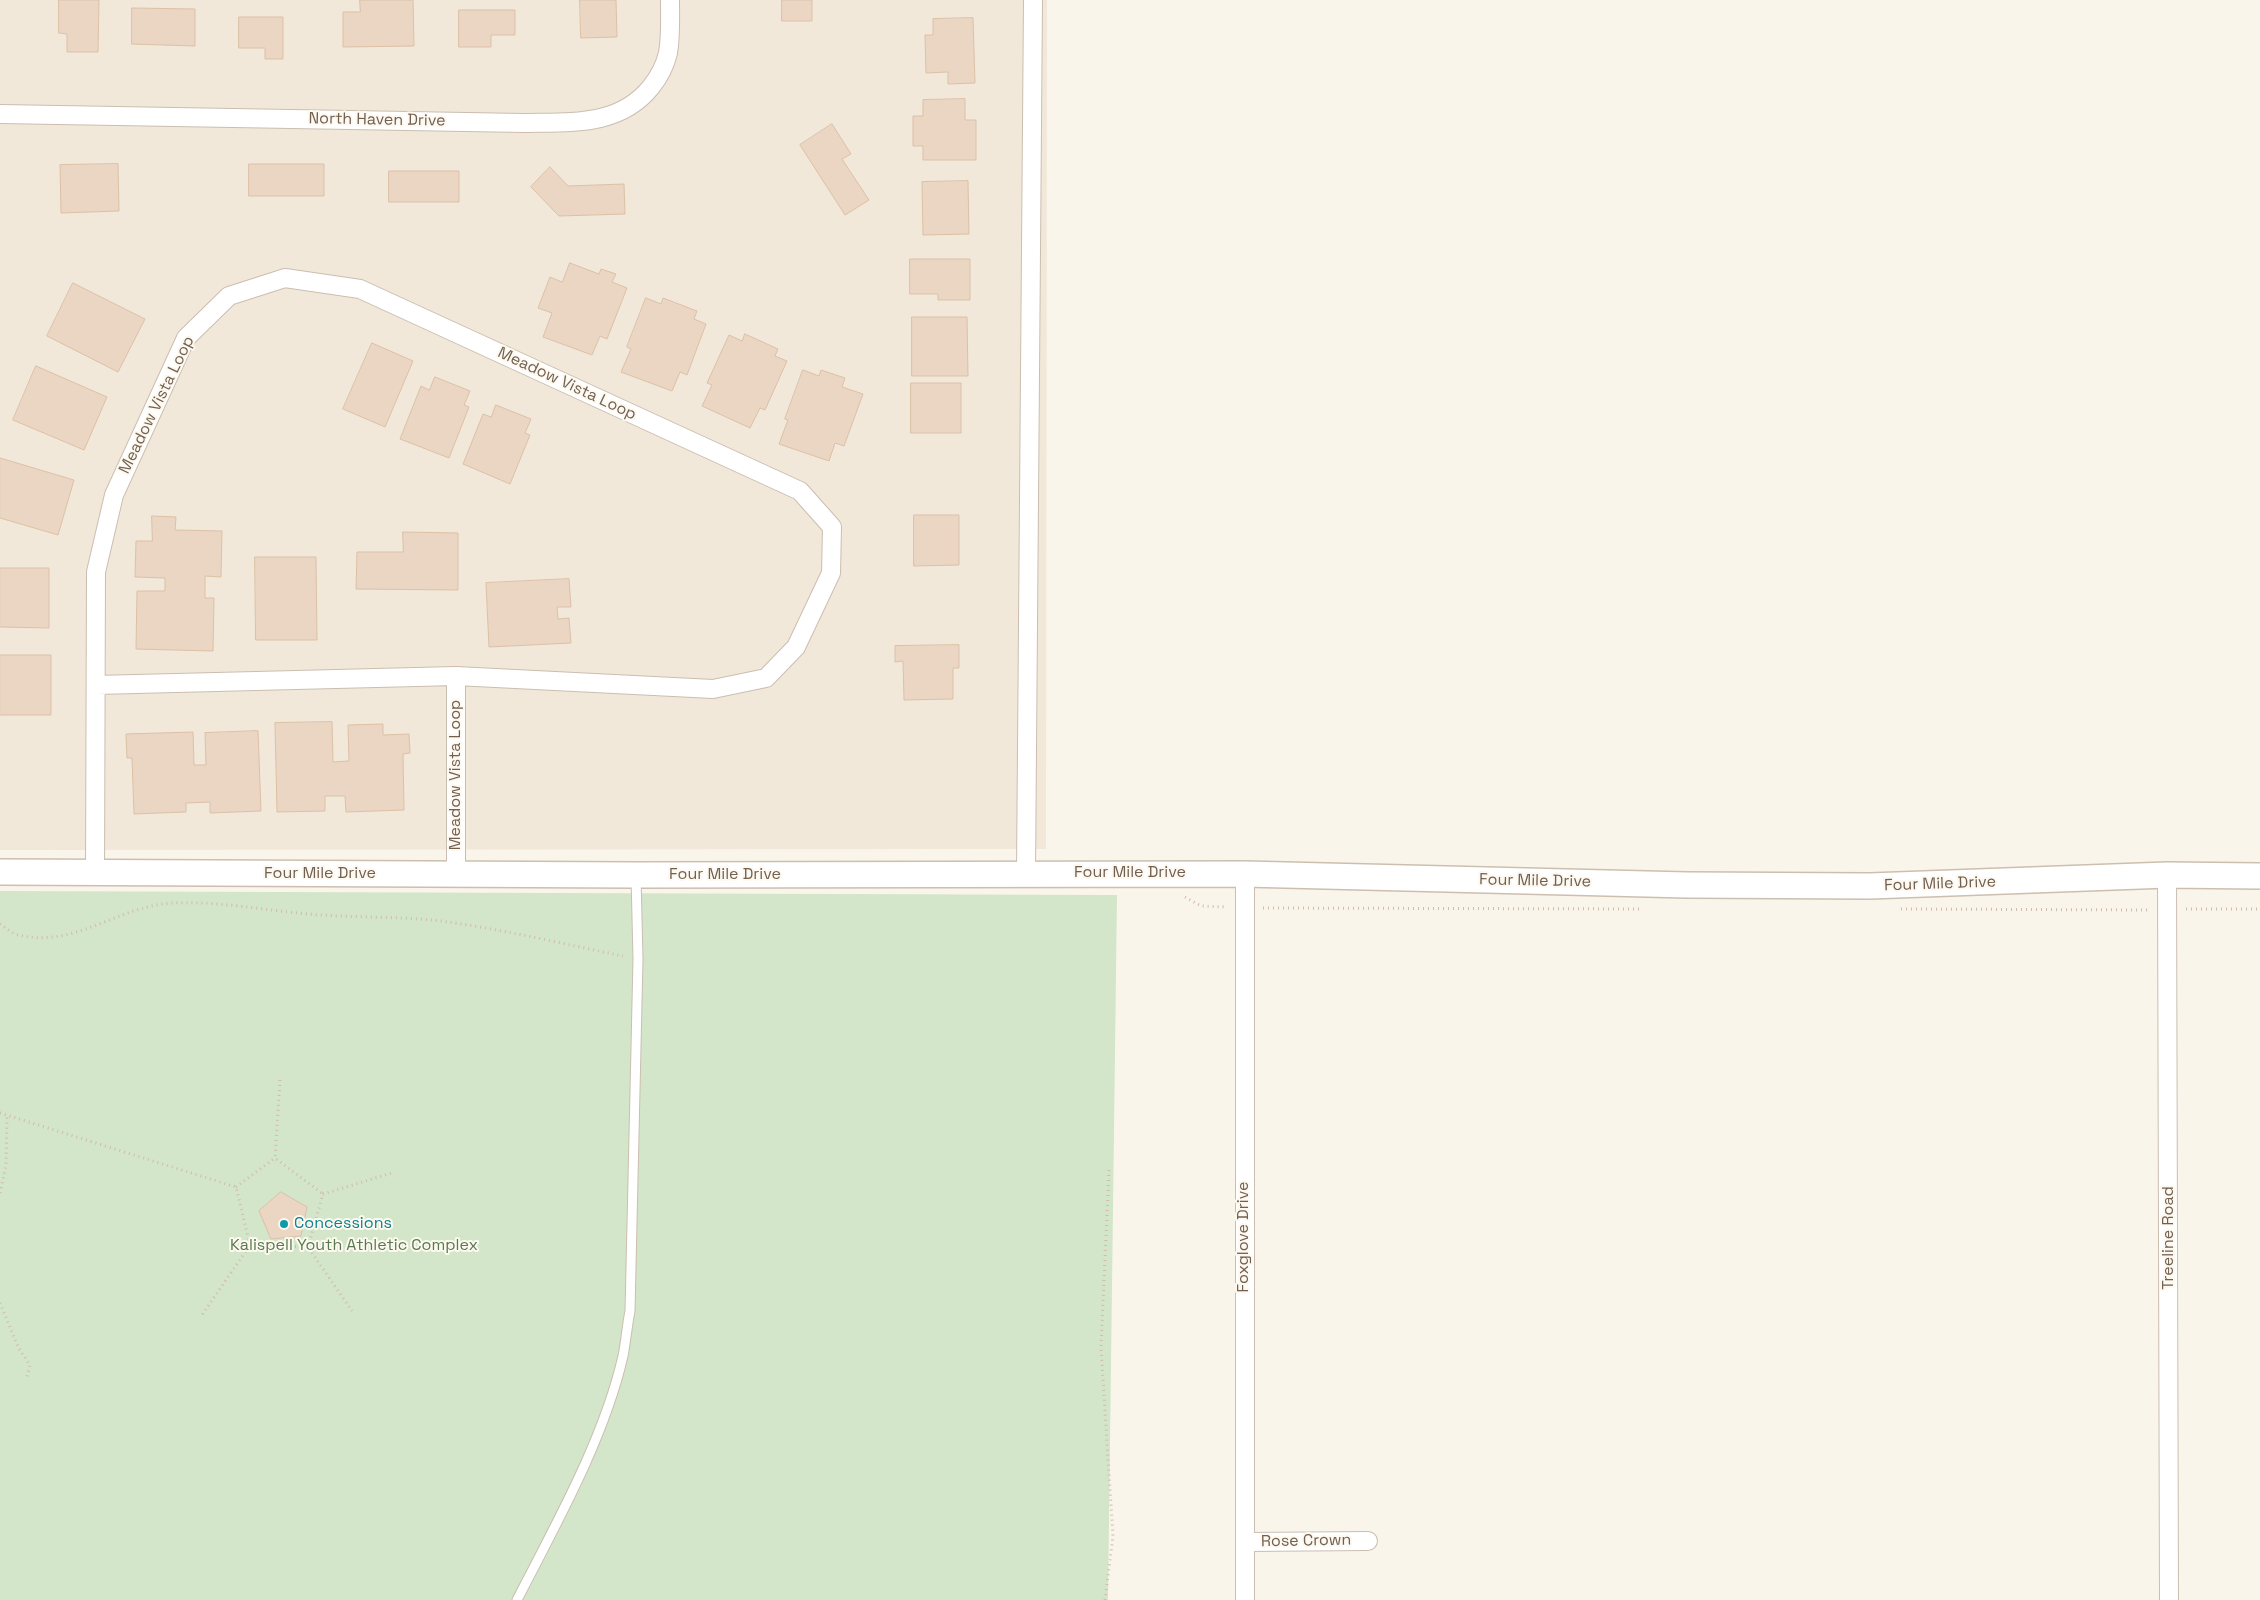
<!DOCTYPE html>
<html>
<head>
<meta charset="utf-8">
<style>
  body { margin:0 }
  canvas { display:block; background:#faf5ea }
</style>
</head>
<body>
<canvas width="2260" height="1600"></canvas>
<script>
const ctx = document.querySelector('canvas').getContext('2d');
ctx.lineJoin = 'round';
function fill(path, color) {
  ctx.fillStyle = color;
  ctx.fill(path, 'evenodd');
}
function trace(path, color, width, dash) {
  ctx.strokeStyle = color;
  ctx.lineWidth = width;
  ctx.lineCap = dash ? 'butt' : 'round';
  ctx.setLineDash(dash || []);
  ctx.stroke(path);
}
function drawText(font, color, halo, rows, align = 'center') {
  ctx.font = font + ' "Space Grotesk",sans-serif';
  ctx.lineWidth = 4;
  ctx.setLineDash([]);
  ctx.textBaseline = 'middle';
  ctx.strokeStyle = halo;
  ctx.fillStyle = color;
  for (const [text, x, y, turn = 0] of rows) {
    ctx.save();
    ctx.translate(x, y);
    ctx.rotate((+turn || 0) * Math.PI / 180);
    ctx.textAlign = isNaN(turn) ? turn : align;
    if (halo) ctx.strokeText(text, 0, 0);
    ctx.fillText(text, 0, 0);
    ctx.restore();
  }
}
fill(new Path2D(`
  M0,0h1047l-1,849 -1046,1z`), '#f1e8d9');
fill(new Path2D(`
  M0,891l1117,4 -9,705h-1108z`), '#d3e6ca');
const building = new Path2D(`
  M59,0h40l-1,52h-31v-18l-8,-1z
  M360,0h53l1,46 -71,1v-35h17z
  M580,0h36l1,37 -36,1z
  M782,0h30v21h-30z
  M132,8l63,1v37l-63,-2z
  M459,10h56v25h-24v12h-32z
  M239,17h44v42h-18v-11h-26z
  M973,18l2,65 -27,1v-12l-22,1 -1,-38h8v-16z
  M965,99v21h11v40h-53v-14h-10v-30h10v-16z
  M832,124l19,30 -9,5 27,41 -24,15 -45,-70z
  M118,164l1,47 -58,2 -1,-48z
  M249,164h75v32h-75z
  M550,167l18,19 56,-2 1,30 -66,2 -28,-29z
  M389,171h70v31h-70z
  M968,181l1,53 -46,1 -1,-53z
  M910,259h60v41h-32v-6h-28z
  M570,263l29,11 2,-5 15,5 -4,8 15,6 -20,51 -7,-3 -8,19 -49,-18 9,-24 -14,-5 12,-31 12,5z
  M73,283l72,36 -27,53 -71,-36z
  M646,298l15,6 2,-6 34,13 -3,8 12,5 -19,51 -7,-3 -8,19 -51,-19 10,-23 -4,-2z
  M912,317h55l1,59h-56z
  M745,334l33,15 -3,7 12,5 -22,49 -5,-2 -10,20 -48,-22 10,-21 -5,-2 22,-48 13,6z
  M372,343l41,18 -28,66 -42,-18z
  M36,366l71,31 -23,53 -71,-30z
  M803,370l16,6 2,-6 24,8 -3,9 21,7 -19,52 -9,-3 -6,18 -50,-17 9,-24 -3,-1z
  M435,377l35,14 -6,14 5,2 -20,51 -49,-19 21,-53 8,4z
  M911,383h50v50h-50z
  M496,405l35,14 -6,14 5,2 -20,49 -47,-20 20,-50 8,3z
  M0,458l74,22 -16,55 -58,-17z
  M914,515h45v50l-45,1z
  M152,516l24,1 -1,13 47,1 -1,46 -16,-1v22h9l-1,53 -77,-2 1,-58h28v-13l-30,-1 1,-36h16z
  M403,532l55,1v57l-102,-1 1,-37h46z
  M255,557h61l1,83h-61z
  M0,568h49v60l-49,-1z
  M569,579l2,28h-14l1,12 11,-1 2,25 -82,4 -3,-64z
  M959,645v23h-6v31l-49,1 -1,-39 -8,1v-16z
  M0,655h51v60h-51z
  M332,722l1,40 16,-1 -1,-36 35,-1v11l26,-1 1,19 -7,1 1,56 -58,2 -1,-16h-20v15l-48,1 -2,-89z
  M258,731l3,80 -51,2v-11l-24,1v9l-52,2 -2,-56h-5l-1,-24 67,-2 1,33h12l-1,-32z
  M281,1192l26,15 -6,29 -30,3 -12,-28z`);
fill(building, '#ead6c3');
trace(building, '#dcc1a7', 1);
const lane = new Path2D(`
  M517,1600c39,-76 87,-161 106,-244 3,-15 4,-30 7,-45l8,-352 -2,-83`);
const street = new Path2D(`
  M0,114l524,9c46,-1 95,4 127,-36 8,-10 14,-21 17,-34 3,-17 2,-35 2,-53
  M456,676v198
  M95,873l1,-301 18,-77 72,-157 43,-42 56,-18 75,11 440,202 32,36 -1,46 -35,74 -30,31 -53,11 -257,-13 -360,9
  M1026,873l7,-873
  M2167,875l2,725
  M1245,1542l123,-1
  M1245,1600v-726`);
const secondary = new Path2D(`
  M0,872l636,3 609,-1 442,11 183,1 297,-11 93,1`);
trace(lane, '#cbbeb1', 11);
trace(street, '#cbbeb1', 20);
trace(secondary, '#cdbfaf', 28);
trace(new Path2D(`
  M1185,897l16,9 26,1
  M1263,908l379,1
  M1901,909l248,1
  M2186,909h74
  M0,924c6,4 13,10 19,11 55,14 101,-30 154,-32 45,-2 90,7 135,11 44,4 91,2 133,7 61,8 122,23 182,35
  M280,1080l-5,78 48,36
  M0,1113l236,74 14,58 -48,70
  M236,1187l39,-29
  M0,1193l6,-28 1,-49
  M250,1245l58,2 44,64
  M308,1247l15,-53 69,-21
  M0,1303l19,46 11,16 -4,15
  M1105,1600l8,-64 -12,-188 8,-178`), '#d1bca8', 3, [1, 4]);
trace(lane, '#fff', 9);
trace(street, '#fff', 18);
trace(secondary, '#fff', 25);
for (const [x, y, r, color] of [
  [284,1224,5,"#0f9aa8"]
]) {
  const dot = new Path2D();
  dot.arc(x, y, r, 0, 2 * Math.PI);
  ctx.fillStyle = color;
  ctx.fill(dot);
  trace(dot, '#fdf9f0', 2);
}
drawText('16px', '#715f50', '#fdf9f0', [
  ["North Haven Drive",377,120,1],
  ["Meadow Vista Loop",567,384,25],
  ["Meadow Vista Loop",157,405,-64],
  ["Meadow Vista Loop",456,775,-90],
  ["Four Mile Drive",1130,873],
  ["Four Mile Drive",320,874],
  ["Four Mile Drive",725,875],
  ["Four Mile Drive",1535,881,1],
  ["Four Mile Drive",1940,884,-2],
  ["Foxglove Drive",1244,1237,-90],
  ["Treeline Road",2169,1238,-90],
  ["Rose Crown",1306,1541,-1]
]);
drawText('16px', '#0d838f', '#fdf9f0', [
  ["Concessions",294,1224]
], 'left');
drawText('16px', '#567b4d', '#fdf9f0', [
  ["Kalispell Youth Athletic Complex",354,1246]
]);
</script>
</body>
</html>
